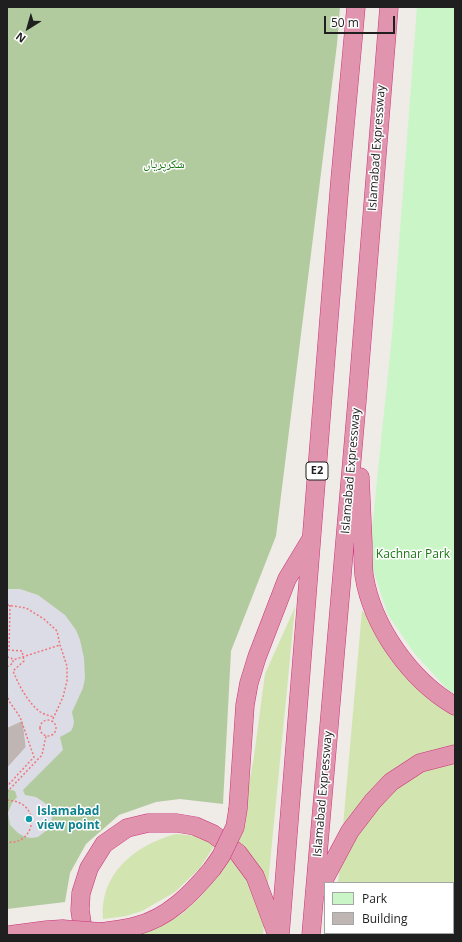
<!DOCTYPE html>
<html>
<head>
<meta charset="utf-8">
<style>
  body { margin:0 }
  #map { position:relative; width:462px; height:942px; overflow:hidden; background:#efebe6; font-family:"Open Sans",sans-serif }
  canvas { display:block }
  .frame { position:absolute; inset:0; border:8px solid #1f1f1f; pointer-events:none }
  .legend { position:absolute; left:324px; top:882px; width:130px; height:52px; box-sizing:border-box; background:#fff; border:1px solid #a5a5a5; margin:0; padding:5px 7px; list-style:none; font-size:12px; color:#1f1f1f }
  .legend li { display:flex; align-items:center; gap:8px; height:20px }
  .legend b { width:20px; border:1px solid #a5a5a5 }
  .north { position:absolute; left:8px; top:8px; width:40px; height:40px; -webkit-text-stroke:3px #fff; paint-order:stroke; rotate:217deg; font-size:11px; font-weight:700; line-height:16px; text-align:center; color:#1f1f1f }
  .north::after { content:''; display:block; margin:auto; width:14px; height:18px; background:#1f1f1f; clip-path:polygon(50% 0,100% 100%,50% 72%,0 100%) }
  .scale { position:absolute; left:324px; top:16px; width:71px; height:18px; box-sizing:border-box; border:2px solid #1f1f1f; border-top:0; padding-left:5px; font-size:12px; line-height:14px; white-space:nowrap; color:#1f1f1f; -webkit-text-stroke:3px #fff; paint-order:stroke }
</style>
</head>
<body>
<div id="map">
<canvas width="462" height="942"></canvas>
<div class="frame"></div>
<ul class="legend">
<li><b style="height:11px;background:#caf5c7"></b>Park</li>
<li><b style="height:11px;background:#bfb6b3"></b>Building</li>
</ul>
<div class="north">N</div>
<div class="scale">50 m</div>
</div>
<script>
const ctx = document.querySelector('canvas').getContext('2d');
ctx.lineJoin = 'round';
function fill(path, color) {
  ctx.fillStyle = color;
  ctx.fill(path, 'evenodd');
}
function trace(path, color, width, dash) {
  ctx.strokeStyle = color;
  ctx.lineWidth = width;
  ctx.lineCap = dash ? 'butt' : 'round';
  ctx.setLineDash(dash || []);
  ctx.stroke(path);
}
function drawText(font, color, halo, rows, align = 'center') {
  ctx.font = font + ' "Open Sans","Noto Naskh Arabic",sans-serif';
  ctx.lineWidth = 3;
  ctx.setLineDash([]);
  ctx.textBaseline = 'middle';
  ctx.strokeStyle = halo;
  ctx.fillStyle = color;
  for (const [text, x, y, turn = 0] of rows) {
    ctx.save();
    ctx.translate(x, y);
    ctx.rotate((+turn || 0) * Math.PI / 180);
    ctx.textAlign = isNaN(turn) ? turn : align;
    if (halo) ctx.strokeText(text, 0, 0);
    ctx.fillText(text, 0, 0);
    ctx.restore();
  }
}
fill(new Path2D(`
  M295,607l-32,328h-126l25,-9 21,-13 17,-16 20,-24 20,-38 14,-79 11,-82z
  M362,610l70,90 23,12v223h-122v-2h120v-50h-115z
  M176,834l23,2 17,7 -16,25 -25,24 -33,19 -16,5 -23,3c-4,-45 32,-74 73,-85z`), '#d2e5b0');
fill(new Path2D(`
  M7,7h333l-3,37 -61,492 -45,115 -8,153 -43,-5 -24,3 -37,13 -33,29 -16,29 -5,29 -58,7z`), '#b2cb9e');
fill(new Path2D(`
  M417,7h38v687l-7,-4 -33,-36 -27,-39 -19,-57 23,-223z`), '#caf5c7');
fill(new Path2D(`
  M7,589h13l18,6 27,20 11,15 4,10 4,18 1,20 -2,10 -11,24 2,10 -1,5 -2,4 -11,6 3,13 -40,40 2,5 11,2 9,6 4,5 3,9 -1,9 -4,4 -9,7 -6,1 -7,-1 -7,-4 -8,-8 -2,-12 4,-10 5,-6 -2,-6 -8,-2z`), '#dbdce5');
const building = new Path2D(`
  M22,722l3,25 -18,20v-38z`);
fill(building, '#bfb6b3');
trace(building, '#c0b0aa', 1);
const highway = new Path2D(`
  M360,477c1,23 2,45 3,67 0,10 0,21 1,31 8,51 46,105 91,131
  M238,809l7,-104 4,-22 8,-26 30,-78 23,-38
  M319,889l31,-58 23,-30 18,-19 29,-19 35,-9
  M102,932c11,-2 23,-3 34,-6 32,-8 55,-32 76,-57
  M9,935l38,-5 15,-1
  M86,935l-3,-5 -3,-20 1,-17 8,-25 15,-24 23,-16 21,-5h29l18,3 18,8 25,19 17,23 22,59
  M280,935l60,-755 16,-173
  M311,935l46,-534 32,-394`);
trace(highway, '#cd337d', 19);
trace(new Path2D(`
  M7,605l19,3 18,11 13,12 3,14 7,21v15l-4,16 -11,24
  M10,605l-1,45 13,1 2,10 -11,10c6,14 13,29 26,40 3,3 9,4 14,6
  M7,657l4,1 2,2
  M7,667l6,-4v-3l47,-15
  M7,694l2,7 11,16 14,40 -25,27 -2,-1
  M40 728a8 8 0 1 1 16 0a8 8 0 1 1-16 0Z
  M7,792l35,-37 4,-19
  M7,800c37,2 28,46 0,42`), '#ef777c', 1.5, [2, 2]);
trace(highway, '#e094ad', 18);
const highwayBridge = new Path2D(`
  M212,869l9,-13 14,-29 3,-18
  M62,929l40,3`);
trace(highwayBridge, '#cd337d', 19, []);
trace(highwayBridge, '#e094ad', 18);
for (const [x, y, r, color] of [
  [29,819,4,"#0f9aa8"]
]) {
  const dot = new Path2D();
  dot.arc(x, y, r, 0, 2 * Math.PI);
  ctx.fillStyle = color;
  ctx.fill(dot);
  trace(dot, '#fff', 1.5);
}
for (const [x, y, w] of [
  [317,471,22]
]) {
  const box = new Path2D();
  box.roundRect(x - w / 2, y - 9, w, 18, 3);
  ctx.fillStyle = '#fff';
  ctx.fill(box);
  trace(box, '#1f1f1f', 1);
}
drawText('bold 11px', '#1f1f1f', null, [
  ["E2",317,471]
]);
drawText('12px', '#1f1f1f', '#fff', [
  ["Islamabad Expressway",377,148,-86],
  ["Islamabad Expressway",351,471,-85],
  ["Islamabad Expressway",323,794,-85]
]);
drawText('12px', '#1a7614', '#fff', [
  ["شکرپریاں",164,165],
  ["Kachnar Park",413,555]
]);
drawText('bold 12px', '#0d838f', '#fff', [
  ["Islamabad",37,812],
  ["view point",37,826]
], 'left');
</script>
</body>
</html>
